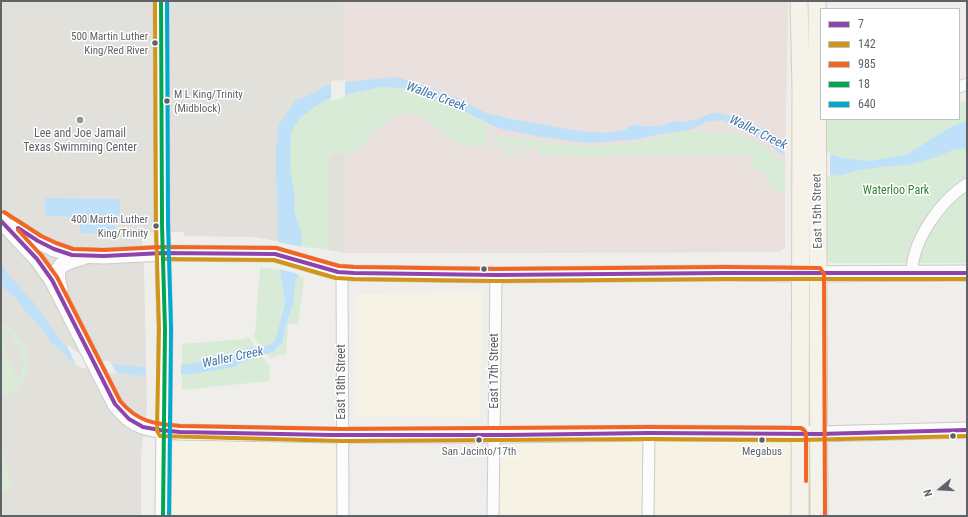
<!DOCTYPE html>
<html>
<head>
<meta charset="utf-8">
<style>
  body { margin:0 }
  #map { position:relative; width:968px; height:517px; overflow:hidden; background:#efeeea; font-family:"Roboto Condensed",sans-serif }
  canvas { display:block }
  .frame { position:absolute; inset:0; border:2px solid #5f6368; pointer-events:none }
  .legend { position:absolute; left:820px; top:8px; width:140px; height:112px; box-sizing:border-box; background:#fff; border:1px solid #bfc1c3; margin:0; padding:5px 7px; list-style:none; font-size:12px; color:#5f6368 }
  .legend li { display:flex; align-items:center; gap:8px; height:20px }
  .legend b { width:20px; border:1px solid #bfc1c3 }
  .north { position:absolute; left:920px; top:469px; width:40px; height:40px; -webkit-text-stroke:3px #fff; paint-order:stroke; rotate:252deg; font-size:11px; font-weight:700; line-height:16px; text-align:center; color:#5f6368 }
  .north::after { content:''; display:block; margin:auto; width:14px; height:18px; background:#5f6368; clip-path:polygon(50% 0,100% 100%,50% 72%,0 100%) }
</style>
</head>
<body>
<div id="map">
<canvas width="968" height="517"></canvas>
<div class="frame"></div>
<ul class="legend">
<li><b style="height:5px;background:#8e44ad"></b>7</li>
<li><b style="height:5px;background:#d1951a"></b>142</li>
<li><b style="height:5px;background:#f26522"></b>985</li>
<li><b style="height:5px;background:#00a651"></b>18</li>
<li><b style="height:5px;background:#00a9ce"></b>640</li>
</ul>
<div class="north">N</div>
</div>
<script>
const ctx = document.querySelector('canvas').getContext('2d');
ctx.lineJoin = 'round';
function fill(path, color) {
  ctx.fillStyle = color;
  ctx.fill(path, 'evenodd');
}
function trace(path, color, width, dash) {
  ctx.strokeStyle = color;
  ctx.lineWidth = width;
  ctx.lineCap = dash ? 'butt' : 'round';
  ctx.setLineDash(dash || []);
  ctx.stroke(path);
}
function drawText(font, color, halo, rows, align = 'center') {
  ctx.font = font + ' "Roboto Condensed",sans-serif';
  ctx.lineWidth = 3;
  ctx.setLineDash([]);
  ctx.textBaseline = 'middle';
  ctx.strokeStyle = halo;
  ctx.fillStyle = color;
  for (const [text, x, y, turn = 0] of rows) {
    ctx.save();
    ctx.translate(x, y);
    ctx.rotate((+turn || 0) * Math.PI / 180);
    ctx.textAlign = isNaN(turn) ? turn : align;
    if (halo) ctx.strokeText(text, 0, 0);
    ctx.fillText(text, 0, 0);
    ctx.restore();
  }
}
fill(new Path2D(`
  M482,292l-2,125 -124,-1v-122z
  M497,440h298v76h-298z
  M173,441l163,1 1,74h-165z`), '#f7f3e4');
fill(new Path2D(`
  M1,1h787l-3,163v83l-6,5 -434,1 -91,-16 -69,-1 -2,-4h-41l2,35 3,140 -6,46v63h-140z`), '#e2e0da');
fill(new Path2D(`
  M343,1h445l-3,163v83l-6,5 -434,1z`), '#eae0de');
fill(new Path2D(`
  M379,87l25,1 18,5 36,15 29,16v23c-9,0 -19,0 -27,-3 -20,-8 -28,-30 -52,-30 -5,0 -11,1 -15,3 -12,7 -26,24 -36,34l-4,2 -23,1v6l-2,1 1,88 -28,-2 1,-12 -8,-24 1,-12 -5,-32 1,-35 8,-13 14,-11 14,-9z
  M967,101v162h-135l-6,-3 -1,-141h134v-16z
  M689,131c29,1 51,1 77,16 7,5 11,13 19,17v28l-10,-2 -12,-17 -12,-5v-13l-212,1v-9h-45v-9l1,-1 36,2 38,6 26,1 44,-4 25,-7z
  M502,150h24l1,3 -22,3z
  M260,267l21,3 4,31 -1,8 -2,5 -7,27 -7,4 -9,1 -6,-11 2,-1z
  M300,275l4,4 -6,45h-10l-2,30 -7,1 -8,4 -4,-5 11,-6 5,-6 2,-13 8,-25 3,-25z
  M1,321c9,7 21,17 26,27 1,3 1,7 1,10 2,19 -8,35 -27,39zM4,329l3,2c12,17 22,25 13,47 -14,-15 -17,-29 -16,-49z
  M248,337l7,9c-11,3 -19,9 -30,12 -14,3 -29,5 -43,8v-22l62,-5z
  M262,356l8,10 -1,15 -87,9v-15l11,-2h12l11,-4 19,-2 6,-4z
  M1,441l11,48 -11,2z`), '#d8ebd6');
fill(new Path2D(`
  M396,77l20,6 41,15 29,15 26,6 66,12 31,2 16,-3 6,-5 13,1h17l13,-5 9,1 14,-3 18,-7 16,4 15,7 19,6 21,14 56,15 27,3 37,-6 48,-30 13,-3v26l-14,2 -17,7 -28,8 -28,2 -26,4 -15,5 -27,-5 -18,-9 -17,-11 -8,-9 -29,-12 -17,-10 -18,2 -10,6 -12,3 -17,2 -27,6 -49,4 -19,-2 -35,-5 -38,-8 -40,-20 -36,-15 -18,-5 -25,-1 -52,12 -14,9 -14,11 -8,13 -1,35 5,32 -1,12 8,24 -2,40 -4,4 -3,25 -8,25 -2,13 -10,10 -32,11 -6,4c-21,3 -41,8 -61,8 -13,1 -25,-3 -37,1l-55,-10 -15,-7 -1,-4 -15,-13 -5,-9 -22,-23 -8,-13 -5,-2 -10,-10v-22l8,12 25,28 25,35 12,14 14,9h21l13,4 26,2h24l56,-9 11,-4 12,-6 20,-3 7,-4 7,-27 2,-5 1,-8 -6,-37 -3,-93v-27l3,-20 17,-24 13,-5 20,-11z
  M45,198l75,1v17h-5v18l-35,-1v-16l-35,-1z`), '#bfe0f9');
fill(new Path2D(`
  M345,80v17l-14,4v-20z
  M784,139l24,9 22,5v24l-18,-5 -19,-8 -8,-6z
  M277,242l26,5 -2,30 -6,-4 -16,-4z
  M67,346h2l17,13 5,1 19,1 7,13 -35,-6 -6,-3z
  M181,364v13l-23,1 -5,-2h-7v-11z`), '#efeeea');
const street = new Path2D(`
  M959,87l8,-3
  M342,272l1,244
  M912,273c0,-32 28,-72 55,-89
  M493,516l3,-241
  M648,516l1,-83`);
const secondary = new Path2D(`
  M161,1l1,224 3,104 -2,187
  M1,221l36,38 15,21 63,124c18,25 36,26 65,28l151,3h176l142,-2 170,1 148,-4
  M15,226l23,15 16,8 18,6 32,1 59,-3 112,1 48,14 15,4 16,1 142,2 228,-2 76,1 167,-1
  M60,290c-7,-26 1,-26 23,-33`);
const primary = new Path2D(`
  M799,1l2,89 -1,426
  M817,1l2,515`);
trace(street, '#cbcccc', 13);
trace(secondary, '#cacacb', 17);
trace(primary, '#d7ceb8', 19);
trace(street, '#fdfcfc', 11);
trace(secondary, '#fdfcfc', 15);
trace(primary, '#f4f2e9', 17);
trace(new Path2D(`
  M1,221l36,38 15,21 63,124 14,15 14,8 17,3 20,2 151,3h176l142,-2 170,1 148,-4
  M18,228l20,13 16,8 18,6 32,1 59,-3 112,1 63,18 16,1 142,2 228,-2h243`), '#8e44ad', 4);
trace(new Path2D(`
  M155,1l1,224 3,104 -2,102 3,5 182,5 307,-2 151,1 167,-4
  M163,259l111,1 62,18 18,1 142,2 228,-2h243`), '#d1951a', 4);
trace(new Path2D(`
  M4,212l37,24 15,7 17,6 31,1 59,-3 113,1 63,18 15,1 142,2 228,-2 96,1 4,6 1,242
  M18,230l23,25 16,22 63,124c18,21 34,23 60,25l162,3 307,-2 152,1 3,2 2,3v48`), '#f26522', 4);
trace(new Path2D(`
  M161,1l1,224 3,104 -2,187`), '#00a651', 4);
trace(new Path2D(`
  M167,1l1,224 3,104 -2,187`), '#00a9ce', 4);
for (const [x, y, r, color] of [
  [155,43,3.5,"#5f6368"],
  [167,101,3.5,"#5f6368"],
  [80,120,4,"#919496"],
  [156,226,3.5,"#5f6368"],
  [484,269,3.5,"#5f6368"],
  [953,436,3.5,"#5f6368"],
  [479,440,3.5,"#5f6368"],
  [762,440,3.5,"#5f6368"]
]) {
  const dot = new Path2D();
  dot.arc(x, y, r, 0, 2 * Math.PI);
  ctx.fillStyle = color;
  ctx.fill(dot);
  trace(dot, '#fff', 1.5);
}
drawText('11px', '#5f6368', '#fff', [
  ["500 Martin Luther",148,37],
  ["King/Red River",148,51],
  ["M L King/Trinity",174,95,"left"],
  ["(Midblock)",174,109,"left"],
  ["400 Martin Luther",148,220],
  ["King/Trinity",148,234],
  ["San Jacinto/17th",479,452,"center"],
  ["Megabus",762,452,"center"]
], 'right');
drawText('12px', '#5f6368', '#fff', [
  ["Lee and Joe Jamail",80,134],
  ["Texas Swimming Center",80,148]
]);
drawText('12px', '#348238', '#fff', [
  ["Waterloo Park",896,191]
]);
drawText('12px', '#5f6368', '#fff', [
  ["East 15th Street",818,211,-91],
  ["East 17th Street",495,371,-90],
  ["East 18th Street",342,382,-90]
]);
drawText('italic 13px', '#4174aa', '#fff', [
  ["Waller Creek",436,97,20],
  ["Waller Creek",758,133,26],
  ["Waller Creek",233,358,-12]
]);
</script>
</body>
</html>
